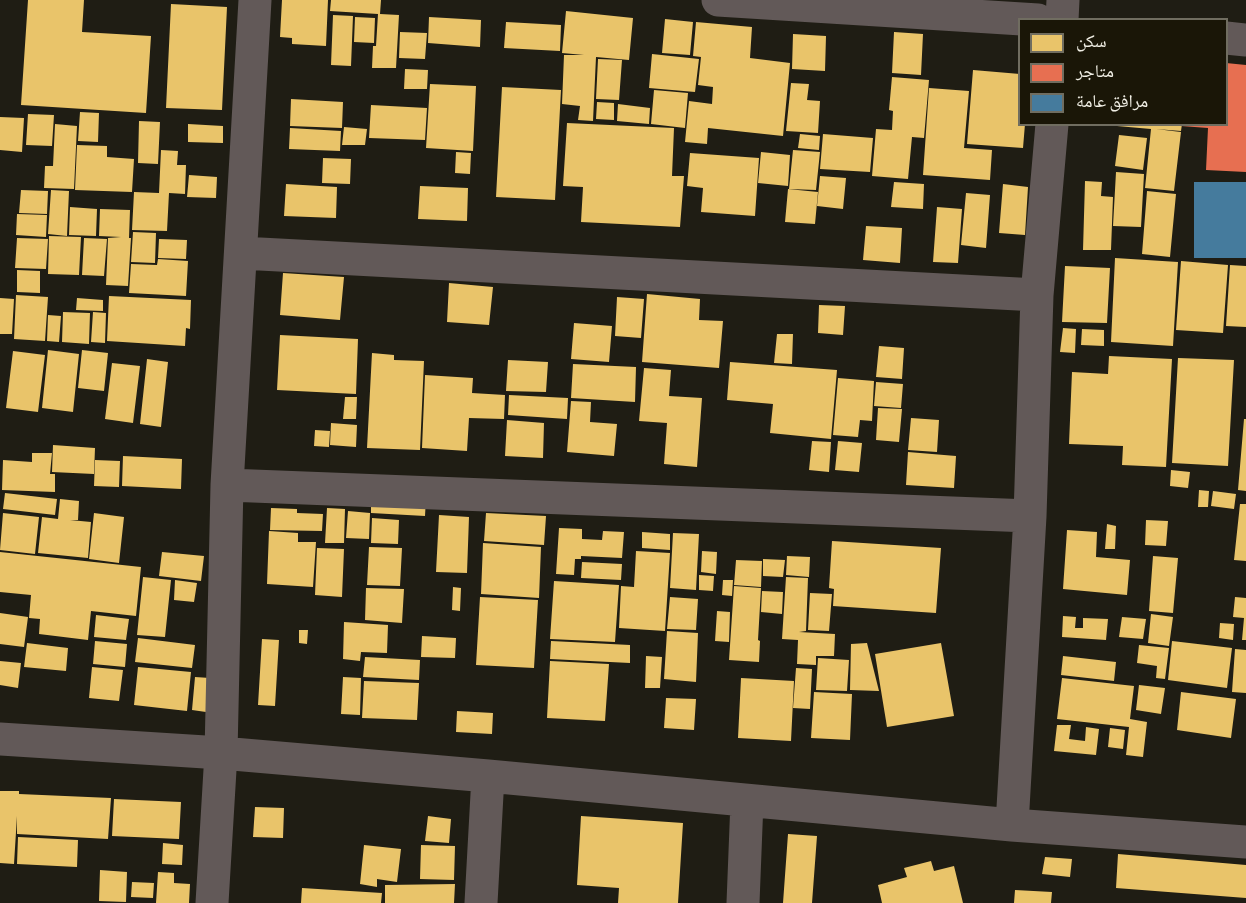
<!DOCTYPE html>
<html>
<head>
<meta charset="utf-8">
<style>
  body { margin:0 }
  #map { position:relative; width:1246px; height:903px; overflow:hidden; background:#1f1d14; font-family:Commissioner,"Noto Naskh Arabic",sans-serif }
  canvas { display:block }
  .legend { position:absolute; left:1018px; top:18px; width:210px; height:108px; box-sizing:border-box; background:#1a1607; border:2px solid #706d60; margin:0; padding:8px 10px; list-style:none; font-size:18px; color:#f1efe5 }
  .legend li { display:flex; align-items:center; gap:12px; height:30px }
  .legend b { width:30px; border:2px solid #706d60 }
</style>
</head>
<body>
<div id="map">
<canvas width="1246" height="903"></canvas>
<ul class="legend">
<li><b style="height:16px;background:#e9c46a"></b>سكن</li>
<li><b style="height:16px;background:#e76f51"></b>متاجر</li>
<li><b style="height:16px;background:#457b9d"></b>مرافق عامة</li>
</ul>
</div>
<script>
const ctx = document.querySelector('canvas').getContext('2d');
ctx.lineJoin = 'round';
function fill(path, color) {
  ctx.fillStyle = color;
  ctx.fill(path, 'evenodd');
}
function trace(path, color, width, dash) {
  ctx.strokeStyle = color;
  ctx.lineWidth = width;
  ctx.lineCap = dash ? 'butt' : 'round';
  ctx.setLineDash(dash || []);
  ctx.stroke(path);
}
fill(new Path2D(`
  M28,0h56l-2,32 69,4 -5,77 -125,-8z
  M282,0h46l-2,46 -34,-2v-6l-12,-1z
  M331,0h50l-1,14 19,1 -3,53h-24l1,-22h3l2,-32 -48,-3z
  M171,4l56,3 -5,103 -56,-2z
  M566,11l67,7 -4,42 -33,-3 -3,64 -15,-1 2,-14 -18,-2 2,-49h20l-22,-2z
  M333,15l20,1 -2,50 -20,-1z
  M355,17l20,1 -1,25 -20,-1z
  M429,17l52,3 -1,27 -52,-4z
  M665,19l28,3 -3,33 -28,-2z
  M506,22l55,3 -1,26 -56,-3z
  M696,22l56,5 -2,31 40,5 -7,73 -75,-8 -1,16 -22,-2 4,-41 23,3 1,-17 -15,-2 3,-28 -8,-1z
  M400,32l27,1 -2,26 -26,-1z
  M894,32l29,2 -2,41 -29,-2z
  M793,34l33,2 -1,35 -33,-2z
  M652,54l47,5 -4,33 -46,-4z
  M598,59l24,1 -3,40 -23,-1z
  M405,69l23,1 -1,19h-23z
  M973,70l47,4v50h5l-2,24 -56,-4z
  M892,77l37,3 -5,58 -12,-1 -4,42 -36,-3 4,-47 16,1 1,-19 -4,-1z
  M791,83l18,1 -2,16 13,1 -2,32 -32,-2z
  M430,84l46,2 -3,65 -47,-3z
  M502,87l59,3 -6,110 -59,-3z
  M929,88l40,3 -5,57 28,2 -2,30 -67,-5z
  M654,90l34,3 -3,35 -34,-4z
  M291,99l52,3 -1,26 -52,-2z
  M597,102l17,1v17l-18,-1z
  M618,104l32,4 -1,16 -32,-3z
  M371,105l56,3 -2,32 -56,-2z
  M80,112l19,1 -1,29 -20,-1z
  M28,114l26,1 -2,31 -26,-1z
  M0,117l24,1 -2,34 -22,-2z
  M139,121l21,1 -2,42 -20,-1z
  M567,123l107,5 -2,48h12l-4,51 -99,-5 2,-35 -20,-1z
  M55,124l22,2 -3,63 -30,-1 1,-22h8z
  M188,124l35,2v17l-35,-1z
  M1117,124h65l-1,7 -25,-2 25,3 -7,59 -29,-3 6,-59 -34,-3z
  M344,127l23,2 -2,16h-23z
  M290,128l51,3 -1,20 -51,-2z
  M800,134l20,2 -1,14 -21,-2z
  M823,134l50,4 -3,34 -50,-3z
  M1119,135l28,3 -4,32 -28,-4z
  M77,145l30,1v11l27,2 -2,33 -57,-2z
  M161,150l17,1 -1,14h9l-1,29 -16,-1 -2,38 -35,-1 2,-38 25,1z
  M793,150l27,2 -4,38 -27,-1z
  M456,152l15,1 -1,21 -15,-1z
  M761,152l29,3 -2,31 -30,-3z
  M690,153l69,5 -4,58 -54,-4 2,-24 -16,-2z
  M323,158l28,1 -1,25 -28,-1z
  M1116,172l28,2 -3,53 -28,-1z
  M189,175l28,2 -1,21 -29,-1z
  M820,176l26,2 -3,31 -26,-3z
  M1085,181l17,1 -1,14 12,1 -2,53h-28z
  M894,182l30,2 -1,25 -32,-2z
  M286,184l51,3 -1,31 -52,-2z
  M1003,184l25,3 -3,48 -26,-2z
  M420,186l48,2 -1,33 -49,-2z
  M788,189l30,3 -3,32 -30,-2z
  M21,190l27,1 -1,23 -28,-1z
  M51,190l18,1 -2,45 -19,-2z
  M1147,191l29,3 -6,63 -28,-3z
  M966,193l24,2 -4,53 -25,-3z
  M70,207l27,2 -1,27 -27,-1z
  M937,207l25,2 -4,54 -25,-1z
  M100,209l30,1 -1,28h2l-3,48 -22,-1 2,-47 13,-1 -22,-1z
  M17,214l30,1 -1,22 -30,-2z
  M866,226l36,2 -2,35 -37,-3z
  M133,232l23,1 -1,30 -24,-1z
  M49,236l32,1 -2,38 -31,-1z
  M17,238l31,1 -2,30 -31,-1z
  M84,238l23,1 -3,37 -22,-1z
  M159,239l28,1 -1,19 -28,-1z
  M1115,258l63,4 -5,84 -62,-4z
  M158,259l30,2 -2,35 -57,-3 2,-29 26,1z
  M1181,261l47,4 -5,68 -47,-3z
  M1230,265l16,1v61l-20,-1z
  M1065,266l45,2 -3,55 -45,-1z
  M17,270l23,1v22l-23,-1z
  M283,273l61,4 -4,43 -60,-5z
  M449,283l44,4 -4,38 -42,-3z
  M647,294l53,5 -1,21 24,1 -4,47 -77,-6z
  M16,295l32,2 -3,44 -31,-2z
  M109,296l82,4 -1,29 -4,-1 -1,18 -78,-5z
  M617,297l27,2 -3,39 -26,-2z
  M0,298l14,1 -2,35h-12z
  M77,298l26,2v11l-27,-1z
  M819,305l26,1 -2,29 -25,-2z
  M63,312l27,1 -1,31 -27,-2z
  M93,312l13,1 -1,30 -14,-1z
  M48,315l13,1 -2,26 -12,-1z
  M574,323l38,3 -3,36 -38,-3z
  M1063,328l13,1 -1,24 -15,-1z
  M1082,329l22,1v16l-23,-1z
  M777,334h16l-1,30 -18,-1z
  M280,335l78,4 -2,55 -79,-4z
  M879,346l25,2 -2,31 -26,-2z
  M48,350l31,4 -6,58 -31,-4z
  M82,350l26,3 -4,38 -26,-3z
  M13,351l32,4 -7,57 -32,-4z
  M372,353l22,2v5l30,1 -4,89 -53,-2z
  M1109,356l63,3 -6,108 -44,-2 1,-19 -54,-2 3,-72 36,2z
  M1178,358l56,2 -6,106 -56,-3z
  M147,359l21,3 -7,65 -21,-3z
  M508,360l40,2 -2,30 -40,-1z
  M730,362l107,8 -6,69 -61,-6 3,-29 -46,-4z
  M112,363l28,3 -7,57 -28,-4z
  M573,364l63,3 -1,35 -64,-4z
  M644,368l27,2 -2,26 33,2 -5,69 -33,-3 3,-41 -28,-2z
  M425,375l48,3 -1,15 33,2 -1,24 -35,-1 -2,33 -45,-3z
  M838,378l36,3 -2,40 -12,-1 -2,17 -25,-2z
  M876,382l27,2 -2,24 -27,-2z
  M509,395l59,3 -1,21 -59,-4z
  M345,397h12l-1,22h-13z
  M571,401l20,1 -1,20 27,2 -3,32 -47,-4z
  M878,408l24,1 -3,33 -23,-2z
  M911,418l28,2 -2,32 -29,-2z
  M1244,419h2v72l-8,-1z
  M507,420l37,3 -1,35 -38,-2z
  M331,423l26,2 -1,22 -26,-2z
  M315,430l15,1 -1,16 -15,-1z
  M812,441l19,1 -2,30 -20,-2z
  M838,441l24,2 -3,29 -24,-2z
  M53,445l42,3 -1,26 -42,-2z
  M908,452l48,4 -2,32 -48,-3z
  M32,453h20l-2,21h5v18l-53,-2 1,-30 29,2z
  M123,456l59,3 -1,30 -59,-3z
  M95,460l25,1 -1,26 -25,-1z
  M1171,470l19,2 -2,16 -18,-2z
  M1199,490l10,1 -1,16h-10z
  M1213,491l23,3 -2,15 -23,-3z
  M5,493l52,6 -2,16 -52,-6z
  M371,495l55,3 -1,18 -54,-3z
  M60,499l19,2 -1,19h-8l21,2 -3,36 -50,-5 4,-36 16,2z
  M1240,504h6v57l-12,-1z
  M271,508l26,1v4l26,1 -1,17 -52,-1z
  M327,508l18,1 -1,34h-19z
  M348,511l22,2 -1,26 -23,-1z
  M3,513l36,4 -4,37 -35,-4z
  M94,513l30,4 -5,46 -30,-4z
  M486,513l60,3 -2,29 -60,-4z
  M439,515l30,2 -2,56 -31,-1z
  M372,518l27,2 -1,24 -27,-1z
  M1146,520l22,1 -2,25 -21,-1z
  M1107,524l9,2 -1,23h-10z
  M559,528l23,1v10l20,1 1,-9 21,1 -2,26 -41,-2v3h-6l-1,16 -18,-1z
  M1067,530l30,2 -1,25 34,3 -3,35 -64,-6z
  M269,531l29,2v9h18l-3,45 -46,-3z
  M642,532l28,2v16l-28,-2z
  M673,533l26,1 -3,56 -26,-2z
  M832,541l109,7 -5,65 -103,-7 1,-17 -5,-1z
  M483,543l58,4 -2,51 -58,-4z
  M369,547l33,1 -2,38 -33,-1z
  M317,548l27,1 -2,48 -27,-2z
  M636,551l34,2 -5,78 -46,-3 2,-42 13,1z
  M702,551l15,1 -1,22 -15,-2z
  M0,552l141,15 -5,49 -45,-5 -3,29 -49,-6 1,-15 -11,-1 2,-23 -31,-3z
  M162,552l42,4 -3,25 -42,-5z
  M787,556l23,1 -1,20 -23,-2z
  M1153,556l25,2 -5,55 -24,-2z
  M763,559l22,1 -2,17 -20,-1z
  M736,560l26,1 -1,26 -27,-2z
  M582,562l40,2 -1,16 -40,-2z
  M699,575l15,1 -1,15 -14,-1z
  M143,577l28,3 -6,57 -28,-2z
  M786,577l22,1 -2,53 -7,1 36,2 -1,22h-18v9l-19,-1 1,-24 -16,-1z
  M175,580l22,3 -3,19 -20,-2z
  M723,580h10l-1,16 -10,-1z
  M554,581l65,4 -4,57 -65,-3z
  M734,586l27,2 -3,52 2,1 -1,21 -30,-2z
  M453,587l8,1 -1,23 -8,-1z
  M366,588l38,1 -2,34 -37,-3z
  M762,591l21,1 -1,22 -21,-2z
  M810,593l22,1 -3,37 -21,-1z
  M480,597l58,3 -4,68 -58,-3z
  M670,597l28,2 -2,31 -29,-1z
  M1235,597l11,1v42h-4l2,-22 -11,-1z
  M717,611l13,1 -1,30 -14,-1z
  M0,613l28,4 -4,30 -24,-3z
  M1151,614l22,3 -4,29 -21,-3z
  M96,615l33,4 -3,21 -32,-3z
  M1063,616l13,1 -1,11h8v-10l25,1 -2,21 -44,-3z
  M1122,617l24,2 -3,20 -24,-2z
  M344,622l44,3 -1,28 -26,-1 -1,9 -17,-2z
  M1220,623l14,1 -1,16 -14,-2z
  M299,630h9l-1,14 -8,-1z
  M667,631l31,2 -2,49 -32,-3z
  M422,636l34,2 -1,20 -34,-1z
  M138,638l57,7 -3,23 -57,-6z
  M262,639l17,1 -4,66 -17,-1z
  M95,641l32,3 -2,23 -32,-3z
  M551,641l79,4v18l-80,-4z
  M1172,641l60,7 -5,40 -59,-8z
  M27,643l41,5 -2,23 -42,-4z
  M867,643l12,48 -29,-1 1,-46z
  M941,643l13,73 -67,11 -12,-73z
  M1139,645l30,3 -4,31 -9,-1 1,-12 -20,-3z
  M1235,649l11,1v43l-14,-1z
  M646,656l16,1 -2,31h-15z
  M1063,656l53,6 -2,19 -53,-6z
  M365,657l55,3 -1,20 -56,-3z
  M818,658l31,2 -2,31 -31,-1z
  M0,661l21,2 -3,25 -18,-3z
  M550,661l59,3 -4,57 -58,-3z
  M92,667l31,3 -4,31 -30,-3z
  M138,667l53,5 -4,39 -53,-6z
  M796,668l16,1 -2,40 -17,-1z
  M195,677l15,1 -4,34 -14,-2z
  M343,677l18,1 -1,37 -19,-1z
  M741,678l53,3 -3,60 -53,-3z
  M1062,678l72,8 -4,33 17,3 -4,35 -17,-2 3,-28 -72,-8z
  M364,681l55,2 -2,37 -55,-2z
  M1139,685l26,3 -4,26 -25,-4z
  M814,692l38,2 -2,46 -39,-2z
  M1181,692l55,7 -5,39 -54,-8z
  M666,698l30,1 -2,31 -30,-2z
  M457,711l36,2 -1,21 -36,-2z
  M1057,725h14l-2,14 16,2 1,-14 13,2 -3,26 -42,-4z
  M1110,728l15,2 -2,19 -15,-2z
  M0,791h19v3l92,4 -3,41 -91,-5v-18l-3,48 -14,-1z
  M114,799l67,3 -2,37 -67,-3z
  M255,807l29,1 -1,30 -30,-1z
  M428,816l23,3 -2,24 -24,-2z
  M581,816l102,7 -5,80h-60l1,-15 -42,-3z
  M788,834l29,2 -5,67h-29z
  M18,837l60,3 -1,27 -60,-3z
  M163,843l20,2 -1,20 -20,-1z
  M364,845l37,4 -4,33 -20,-3v8l-17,-3z
  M421,845l34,1 -1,34 -34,-1z
  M1118,854l128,11v33l-130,-10z
  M1045,857l27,2 -2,18 -28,-3z
  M931,861l3,10 20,-5 9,37h-81l-4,-18 29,-8 -3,-9z
  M100,870l27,2 -1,30 -27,-1z
  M158,872l16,1v10l16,1 -1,19h-33z
  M132,882l22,1 -1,15 -22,-1z
  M455,884l-1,19h-69v-18z
  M302,888l80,5 -1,10h-80z
  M1015,890l37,2 -1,11h-37z`), '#e9c46a');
fill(new Path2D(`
  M1226,63l20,2v107l-40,-2 2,-42 -27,-2v-2h45z`), '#e76f51');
fill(new Path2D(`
  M1194,182h52v76h-52z`), '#457b9d');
trace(new Path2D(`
  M718,0l320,20
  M1062,20l1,-20
  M1226,38l20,2
  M241,253l796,42
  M227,485l803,31
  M0,739l221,14 267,23 524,49 234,17
  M1012,825l18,-309 7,-221 15,-171
  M212,903l9,-150 6,-268 28,-485
  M481,903l7,-127
  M743,903l4,-102`), '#625958', 33);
</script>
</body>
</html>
